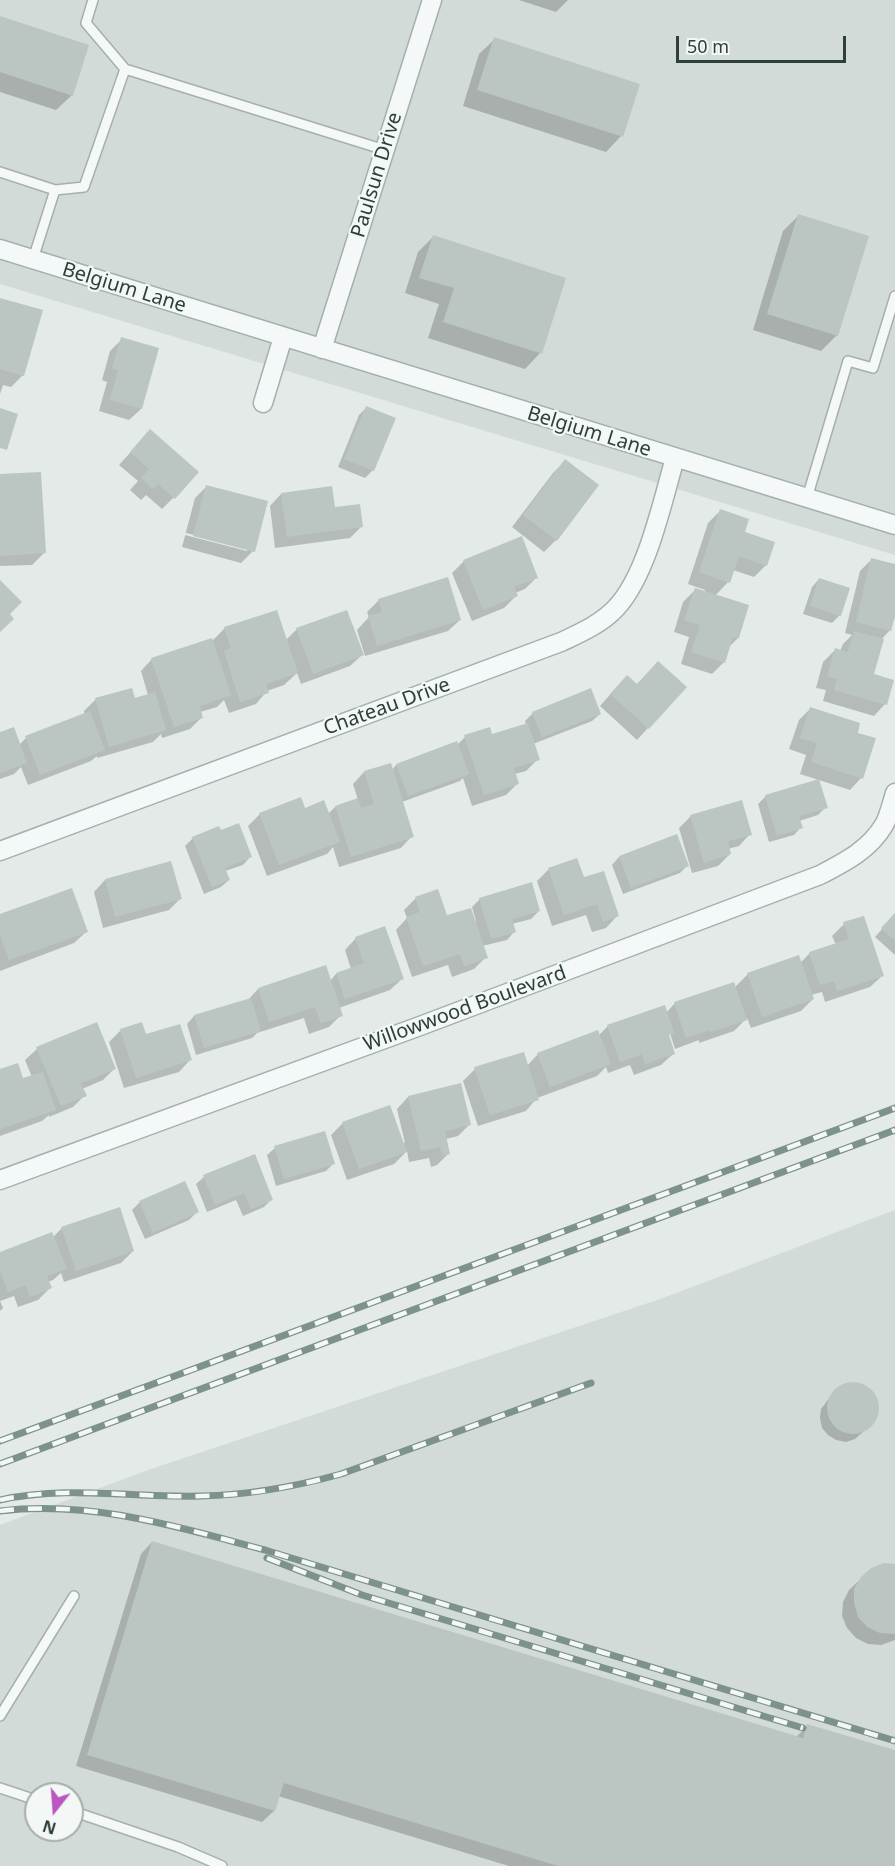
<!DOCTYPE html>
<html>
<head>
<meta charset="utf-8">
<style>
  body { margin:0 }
  #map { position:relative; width:895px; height:1866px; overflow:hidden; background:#e3eae8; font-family:"Noto Sans",sans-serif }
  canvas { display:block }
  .north { position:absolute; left:24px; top:1782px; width:60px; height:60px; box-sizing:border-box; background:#f3f7f6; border:2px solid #a4aeab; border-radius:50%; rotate:197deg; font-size:16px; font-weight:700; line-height:24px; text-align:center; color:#2d403b }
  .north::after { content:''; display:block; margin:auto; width:21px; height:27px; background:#ba57c0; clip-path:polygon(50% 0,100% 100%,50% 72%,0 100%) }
  .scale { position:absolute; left:676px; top:36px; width:170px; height:27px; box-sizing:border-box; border:3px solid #2d403b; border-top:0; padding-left:8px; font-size:18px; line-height:21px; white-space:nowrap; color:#2d403b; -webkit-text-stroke:4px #f3f7f6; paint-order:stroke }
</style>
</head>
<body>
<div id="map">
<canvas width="895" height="1866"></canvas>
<div class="north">N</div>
<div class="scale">50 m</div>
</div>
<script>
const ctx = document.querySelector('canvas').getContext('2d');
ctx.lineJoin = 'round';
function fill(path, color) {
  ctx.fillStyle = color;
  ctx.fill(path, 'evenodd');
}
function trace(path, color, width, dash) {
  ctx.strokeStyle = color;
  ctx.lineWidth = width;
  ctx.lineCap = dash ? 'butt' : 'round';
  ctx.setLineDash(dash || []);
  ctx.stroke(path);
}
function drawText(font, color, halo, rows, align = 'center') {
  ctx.font = font + ' "Noto Sans",sans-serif';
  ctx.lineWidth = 4.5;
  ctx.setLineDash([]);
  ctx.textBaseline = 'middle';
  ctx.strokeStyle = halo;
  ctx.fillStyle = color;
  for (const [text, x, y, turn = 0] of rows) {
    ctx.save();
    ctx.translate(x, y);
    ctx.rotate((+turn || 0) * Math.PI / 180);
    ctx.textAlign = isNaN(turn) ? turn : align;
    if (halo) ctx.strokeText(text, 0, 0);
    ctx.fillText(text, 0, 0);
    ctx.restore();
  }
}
fill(new Path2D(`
  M0,0h895v555l-895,-271z
  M895,1210v656h-895v-341l151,-56 512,-171zM36,1794h36v36h-36z`), '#d2dbd8');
fill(new Path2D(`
  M519,0h49l-12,12z
  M0,18l72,77 -16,15 -56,-18z
  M495,39l126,97 -15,16 -143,-46 16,-52z
  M798,216l39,119 -16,16 -68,-21 30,-99z
  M433,237l107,116 -15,16 -97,-31 11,-34 -34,-11 13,-41z
  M0,300l23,75 -12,12 -8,-2 -3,9z
  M122,339l19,70 -12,11 -30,-9 8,-29 -5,-2 8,-29z
  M366,408l7,62 -8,8 -27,-11 21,-52z
  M139,443l35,54 -12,12 -16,-14 -5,5 -11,-10 8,-9 -19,-16z
  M565,461l-9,79 -12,12 -32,-25 41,-54z
  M0,476l44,77 -12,12 -32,1z
  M207,486l46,65 -12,12 -59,-16 13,-49zM186,533l61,15v3l-62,-16z
  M281,494l53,15 28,17 -12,12 -75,10 -5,-42z
  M720,511l23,21 23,33 -12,12 -21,-7 -5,12 -13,14 23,42 -9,9 -5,15 -12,12 -31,-10 8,-27 -15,-5 9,-30 12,-12 9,3 1,-3 -17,-6 20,-61z
  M872,559l23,6v51l-5,14 -9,10 -9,35 13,29 -11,12 -51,-15 3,-11 -10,-2 7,-26 12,-12 5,1 3,-7 9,-9 -7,-2 15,-62z
  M464,561l73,16 -12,12 -10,4 1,3 -12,12 -32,13 -20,-48z
  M819,579l21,36 -8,8 -29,-9 9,-27z
  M379,600l81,20 -12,11 -83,25 -8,-26 12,-13 -2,-5z
  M225,628l61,12 11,-11 65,26 -12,11 -49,18 -4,-11 -13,12 -17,6 -11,13 -27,9 -5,-13 -7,7 -17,5 2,5 -12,12 -28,9 -1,-4 -8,8 -56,16v-2l-6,5 -63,24 -7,-18 -7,7 -14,5v-46l19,12 7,-7 59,-23 -1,-4 11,-11 36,-10 3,10 14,-5 -7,-24 11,-12 59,-17z
  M636,686l12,42 -11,12 -37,-34 15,-17z
  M810,709l46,25 5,44 -11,12 -50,-16 6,-19 -17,-6 10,-29z
  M533,713l67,1 -8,7 -59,23 5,15 -12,12 -11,3 3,9 -12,12 -34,11 -9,-28 -3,3 -58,21 10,34 -11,12 -62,19 -6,-20 -6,7 -60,22 -19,-50 12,-12 44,-5 24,5 7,-7 23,-7 -5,-16 11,-12 26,-7 2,5 4,-5 61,-20 8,-8 26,-1 35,-11 -1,-4z
  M766,796l60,11 -8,8 -19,6 2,6 -7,8 -25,7 -11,-38z
  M691,816l59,18 -11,12 -11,3 2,5 -12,12 -26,7 -13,-45z
  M676,836l12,29 -8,8 -57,21 -11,-29 7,-8z
  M193,838l57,19 -7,8 -18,6 4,9 -8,7 -17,7 -19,-48z
  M549,869l34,10 34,37 -11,12 -14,4 -6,-17 -34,11 -15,-45z
  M105,880l75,19 -11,11 -66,18 -9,-36z
  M416,898l30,19 28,4h2l-4,-14 8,-8 59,12 -8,8 -19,5 2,8 -7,8 -25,6 4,11 -12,12 -22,8 -4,-12 -36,12 -16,-47 11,-12 -3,-8z
  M895,914v41l-20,-18z
  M0,916l86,16 -12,11 -74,28z
  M844,924l38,52 -12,11 -45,15 -3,-10 -11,3 2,4 -12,12 -50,17 -4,-10 -13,13 -35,12v-3l-24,9 -6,-19 -3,1 7,23 -12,11 -27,10 -4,-10 -22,8 -2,-6 -9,9 -60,22 -11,13 -48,15 -15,-45 12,-12 52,-3 11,-12 60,-18 10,-10 58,-13 9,-10 60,-16 13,-13 52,-11 10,-10 26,-8 -4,-9z
  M356,938l46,41 -12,11 -51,18 2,7 -12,12 -20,7 -5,-16 -47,15 -5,5 -56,17 -9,-31 7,-8 53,-15 11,-12 72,-8 6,-7 15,-5 -6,-19z
  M121,1030l69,30 -11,12 -55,16 -15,-46z
  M37,1049l77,20 -11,11 -21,9 3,6 -12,12 -24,10v-2l-7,6 -42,15v-65l22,9 10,-3 -7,-17z
  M460,1085l9,40 -11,11 -12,3 3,14 -12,12 -6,2 -2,-9 -20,4 -2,-11 -13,13 -47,16 -16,-45 12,-12 62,20 -8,-34 11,-12z
  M275,1148l59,15 -8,8 -50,15 -9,-31z
  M204,1177l68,22 -8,8 -21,9 -7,-16 -29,12 -11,-28z
  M184,1183l13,29 -8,8 -44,19 -13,-29 7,-7z
  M62,1228l71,23 -12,12 -57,19 -3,-9 -8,7 -5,2 2,6 -12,12 -20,7 -4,-11 -14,5 3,7 -3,3v-58l53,-16z
  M851,1384l10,1 8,5 6,8 2,9 -1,10 -5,8 -16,14 -9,3 -10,-2 -8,-5 -6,-7 -2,-10 1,-9 13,-17 8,-6z
  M152,1542l644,195 12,-11 87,26v114h-386l-231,-70 -4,15 -12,11 -186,-56 65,-212z
  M895,1565v75l-14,5 -13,-1 -12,-6 -9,-10 -5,-12 1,-14 6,-12 13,-12z`), '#0003');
fill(new Path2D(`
  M0,16l89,29 -16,51 -73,-24z
  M494,37l146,47 -17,53 -146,-47z
  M798,214l71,22 -31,100 -71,-22z
  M433,235l133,43 -24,76 -99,-32 11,-34 -35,-10z
  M0,298l43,12 -19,66 -24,-7z
  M121,337l38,11 -17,61 -32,-9 8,-30 -6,-2z
  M366,406l30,12 -22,53 -30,-12z
  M0,408l18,6 -11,36 -7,-2z
  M150,429l49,43 -24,27 -17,-15 -5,5 -12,-11 8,-9 -19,-17z
  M565,459l34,26 -42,56 -34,-26z
  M41,472l5,81 -46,3v-82z
  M206,485l62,16 -13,51 -62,-16z
  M332,486l3,21 25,-3 3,23 -76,10 -6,-44z
  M720,509l29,10 -4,13 30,10 -8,24 -28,-10 -9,27 -31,-11z
  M522,536l16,42 -24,9 4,9 -35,14 -20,-50z
  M871,558l24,6v52l-4,15 -35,-9z
  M448,577l13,43 -84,26 -9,-30 14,-4 -4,-13z
  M819,578l31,10 -9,28 -31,-10z
  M0,580l22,22 -12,12 4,5 -14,13z
  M695,588l54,17 -10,33 -6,-1 -8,26 -34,-11 9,-27 -16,-5z
  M277,610l21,63 -32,11 3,9 -29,9 -16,-51 7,-3 -7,-21z
  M347,610l17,45 -51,19 -17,-46z
  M854,631l30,8 -10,35 20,6 -7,25 -53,-15 3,-11 -10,-3 8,-28 13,4z
  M212,638l19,57 -31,11 3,12 -29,9 -23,-69z
  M658,661l29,26 -38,42 -39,-35 17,-19 10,9z
  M132,688l3,10 20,-6 11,38 -57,17 -14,-49z
  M591,688l10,26 -59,23 -10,-25z
  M810,707l50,16 -2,10 18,5 -13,41 -52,-17 6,-19 -17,-5z
  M90,711l15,39 -65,25 -15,-39z
  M528,723l12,37 -26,8 5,16 -35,11 -20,-60 26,-8 2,7z
  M14,727l13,36 -27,10v-41z
  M457,741l12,33 -61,22 -12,-32z
  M391,763l23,74 -63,20 -16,-51 23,-8 3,10 13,-4 -10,-33z
  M819,779l9,29 -29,8 4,12 -26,8 -12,-41z
  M301,797l4,11 19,-8 16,42 -61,23 -20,-52z
  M742,800l10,35 -24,6 3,13 -27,9 -14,-48z
  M239,823l13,34 -27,11 5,12 -18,7 -20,-50 27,-11 2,4z
  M677,834l12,32 -58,22 -12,-32z
  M577,858l7,19 20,-6 15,45 -16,6 -6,-18 -33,11 -16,-47z
  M171,861l11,38 -67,18 -10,-38z
  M532,882l8,29 -28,8 4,13 -25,7 -12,-41z
  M72,888l16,44 -79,28 -9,-25v-21z
  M438,889l9,26 24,-7 17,50 -24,8 -4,-12 -37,12 -17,-49 14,-5 -5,-15z
  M895,913v28l-14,-13z
  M864,916l20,60 -47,15 -3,-10 -14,4 -11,-33 40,-13 -6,-17z
  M385,926l19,53 -59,20 -9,-26 28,-10 -9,-26z
  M799,955l15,44 -52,18 -15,-44z
  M326,965l17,51 -22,7 -6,-16 -46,15 -11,-34z
  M734,982l13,38 -36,12 -1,-2 -24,8 -12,-36z
  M251,998l10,33 -57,17 -10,-33z
  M665,1005l9,28 -5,2 6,19 -30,10 -3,-10 -22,8 -13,-37z
  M97,1022l19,47 -35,14 6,13 -26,10 -25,-59z
  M142,1022l4,12 34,-10 12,36 -56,18 -16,-49z
  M598,1030l13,34 -61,23 -13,-34z
  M524,1052l15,48 -49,15 -16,-48z
  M18,1063l5,15 20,-6 13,38 -56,19v-60z
  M461,1083l10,42 -26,6 5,23 -8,2 -2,-9 -19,4 -13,-55z
  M390,1105l17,47 -48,17 -17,-47z
  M325,1131l10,33 -51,15 -10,-33z
  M255,1154l18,46 -22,9 -7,-16 -29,12 -12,-30z
  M185,1181l14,31 -46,21 -14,-32z
  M120,1207l14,44 -58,20 -15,-44z
  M52,1232l15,37 -20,7 5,12 -22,9 -4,-12 -18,7 -8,-21v-19z
  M827 1408a26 26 0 1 1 52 0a26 26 0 1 1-52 0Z
  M152,1541l651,197 4,-14 88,26v116h-337l-274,-83 -9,28 -188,-56z
  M884,1563l11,1v70l-15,-1 -13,-6 -9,-10 -4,-14v-14l7,-12 10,-9z`), '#bbc6c3');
const lane = new Path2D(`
  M125,69l260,81
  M0,172l55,18 -22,69
  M55,190l29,-3 41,-118 -39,-46 7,-23
  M807,498l41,-137 25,7 22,-72
  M0,1716l74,-120
  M0,1788l36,12
  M72,1811l106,36 44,19`);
const street = new Path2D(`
  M0,249l895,276
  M322,349l110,-349
  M263,403l20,-66
  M0,851l561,-209c19,-9 40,-18 55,-34 31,-33 46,-105 59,-150
  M0,1180l420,-154 400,-151c25,-13 49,-25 64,-50 5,-9 8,-22 11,-32`);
trace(lane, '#a5b0ad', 12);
trace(street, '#a5b0ad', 21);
trace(lane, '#f5f8f8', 9);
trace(street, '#f5f8f8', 18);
const rail = new Path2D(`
  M0,1441l895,-333
  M0,1464l895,-334
  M0,1500c67,-15 134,-2 201,-4 48,-1 93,-9 140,-22l250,-91
  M0,1511c91,-11 178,16 265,39l630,191
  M267,1558l95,37 441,133`);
trace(rail, '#7e928c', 7);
trace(rail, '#f3f7f6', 4.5, [14]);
drawText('20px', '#2d403b', '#f3f7f6', [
  ["Paulsun Drive",377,175,-73],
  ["Belgium Lane",124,288,17],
  ["Belgium Lane",589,432,17],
  ["Chateau Drive",387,707,-20],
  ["Willowwood Boulevard",465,1009,-20]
]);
</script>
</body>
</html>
